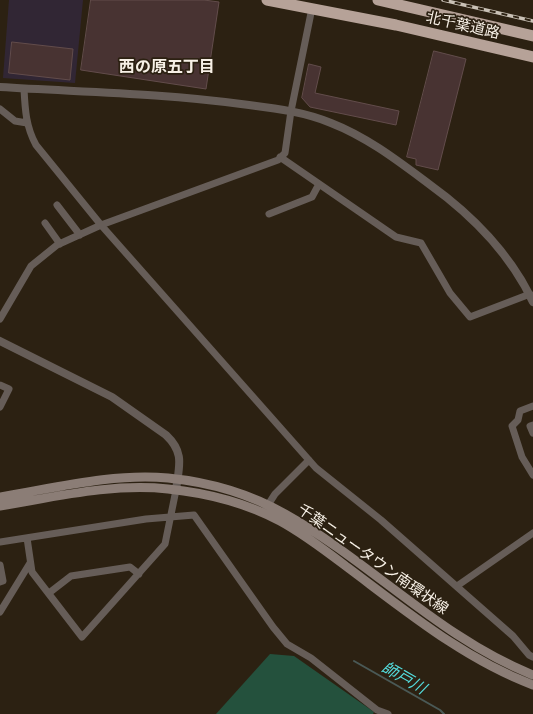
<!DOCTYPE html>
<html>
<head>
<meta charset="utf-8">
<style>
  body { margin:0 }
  canvas { display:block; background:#2c2112 }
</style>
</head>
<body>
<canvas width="533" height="714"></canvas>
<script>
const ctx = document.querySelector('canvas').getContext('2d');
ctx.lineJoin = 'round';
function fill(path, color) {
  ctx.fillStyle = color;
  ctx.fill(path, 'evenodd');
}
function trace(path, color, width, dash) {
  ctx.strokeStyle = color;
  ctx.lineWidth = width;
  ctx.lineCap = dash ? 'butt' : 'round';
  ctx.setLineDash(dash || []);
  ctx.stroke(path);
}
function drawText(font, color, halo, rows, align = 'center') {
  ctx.font = font + ' Commissioner,"Noto Sans JP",sans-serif';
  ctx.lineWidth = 3.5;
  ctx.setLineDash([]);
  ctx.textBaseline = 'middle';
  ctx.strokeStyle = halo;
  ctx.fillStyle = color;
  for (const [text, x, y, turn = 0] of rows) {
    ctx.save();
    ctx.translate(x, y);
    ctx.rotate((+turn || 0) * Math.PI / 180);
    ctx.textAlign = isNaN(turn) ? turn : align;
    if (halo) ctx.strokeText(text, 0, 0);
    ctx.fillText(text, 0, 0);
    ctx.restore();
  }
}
fill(new Path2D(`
  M9,0h74l-8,83 -72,-5z`), '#312634');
fill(new Path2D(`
  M270,654l24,2 80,56 -1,2h-157z`), '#24513d');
trace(new Path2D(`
  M354,661l86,49 4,4`), '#4a5956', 2);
const building = new Path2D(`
  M91,0h113l15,2 -13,87 -125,-19z
  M12,42l61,7 -3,31 -61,-7z
  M434,51l32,8 -28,111 -22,-5v-6l-9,-2z
  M309,64l12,3 -6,26 84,18 -3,14 -86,-18 -8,-9z`);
fill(building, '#483332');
trace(building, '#624c4b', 1);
trace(new Path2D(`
  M24,89c1,20 2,38 12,56l65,80 215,243 65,52 132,116 16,19 4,2
  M0,109l15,12 12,2
  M280,157l116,80 25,6 29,50 20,24 60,-23
  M57,205l23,30
  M269,214l43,-17 7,-13
  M45,223l15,21
  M0,319l31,-53 26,-21 44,-20 177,-65 7,-7 6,-42 21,-103
  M0,385l9,4 -9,18
  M533,406l-13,5 -2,9 -6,6 10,31 11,18
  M533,425l-3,1 3,7
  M266,508l9,-14 34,-34
  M27,538l5,34 50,65 83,-93 11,-54
  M0,542l146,-23 48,-4 79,112 14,17 24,14 66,52 11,4
  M0,565l3,16 -3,1
  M457,586l76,-53
  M49,593l22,-17 59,-9 9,7
  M0,612l30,-49`), '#665d58', 7);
trace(new Path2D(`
  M0,87c80,5 161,6 241,17 30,4 61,7 90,19 36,14 67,38 98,61 43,31 81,69 104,118
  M0,341l112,56 54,38c19,18 13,31 10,55`), '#665d58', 8);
trace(new Path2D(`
  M0,497c55,-9 112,-24 168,-19 40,4 82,16 117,36 86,48 155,124 248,161
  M0,506c55,-9 112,-23 168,-17 39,4 78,14 112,32 24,13 46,30 67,46 59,44 117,92 186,118`), '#8b7d76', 9);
trace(new Path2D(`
  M267,0l129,25 137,32
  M378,0l155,36`), '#b6a298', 11);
const rail = new Path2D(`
  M443,0l90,21`);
trace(rail, '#c9c1b6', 3.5);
trace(rail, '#2c2112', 2, [6]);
drawText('15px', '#f7f0e6', '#2c2112', [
  ["北千葉道路",463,25,13],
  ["千葉ニュータウン南環状線",373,559,35]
]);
drawText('bold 16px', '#f7f0e6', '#2c2112', [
  ["西の原五丁目",167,67]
]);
drawText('italic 16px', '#53dcdd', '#2c2112', [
  ["師戸川",404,678,30]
]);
</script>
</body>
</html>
